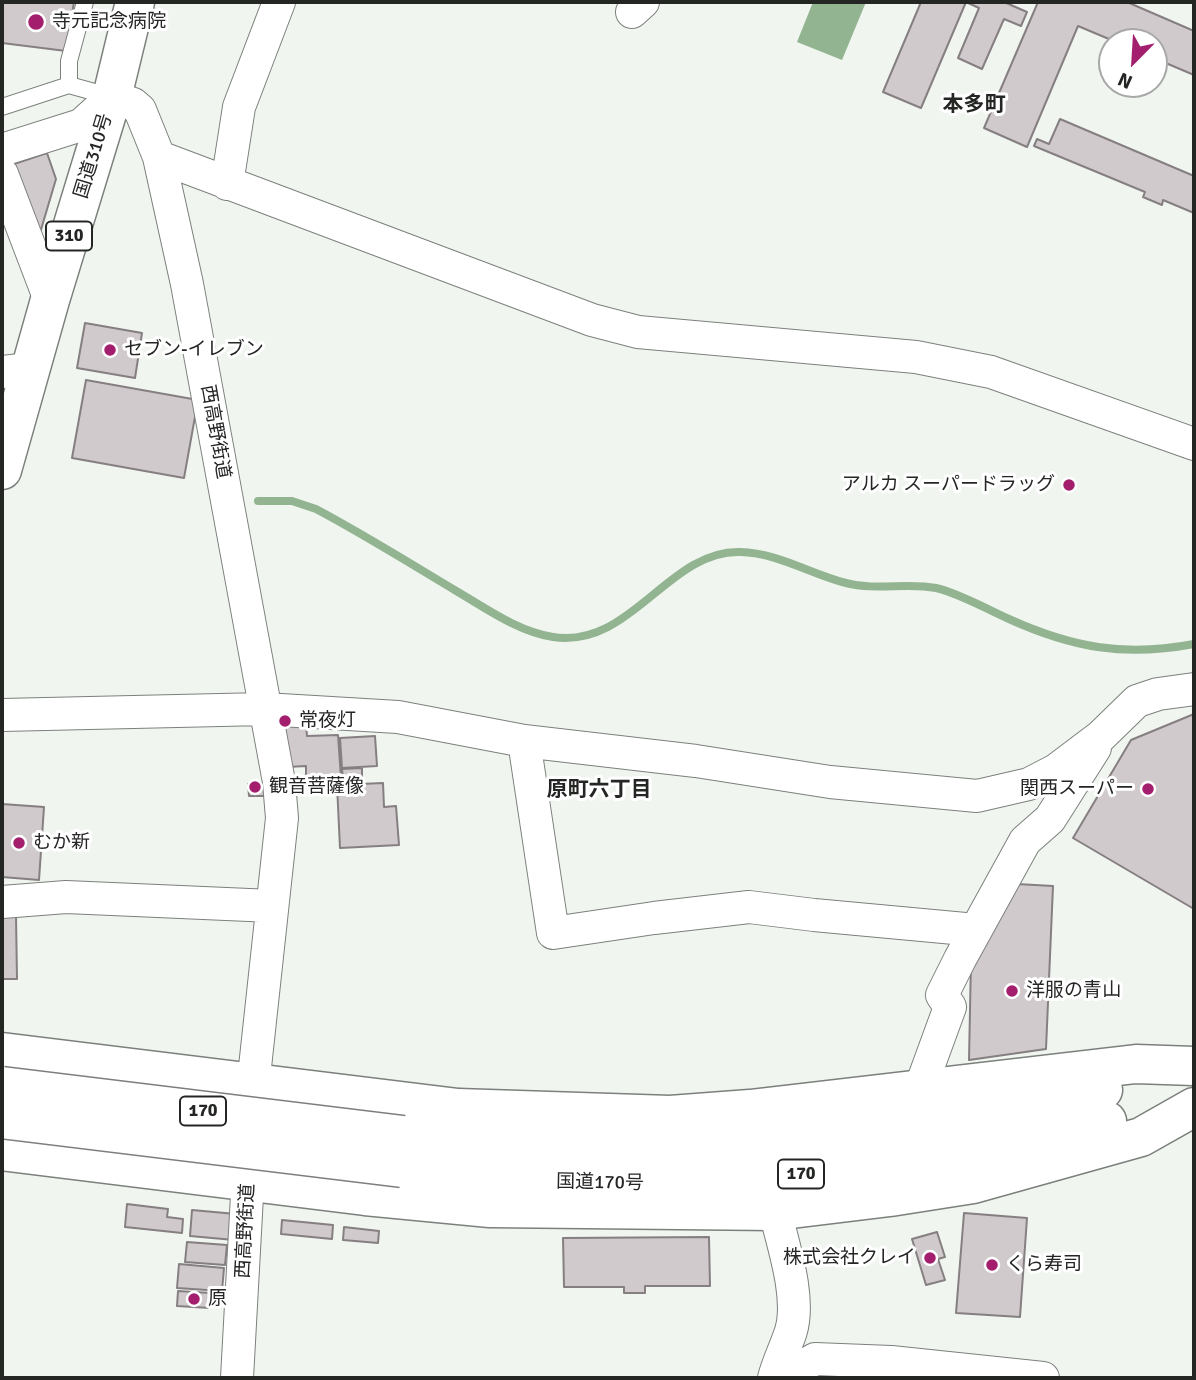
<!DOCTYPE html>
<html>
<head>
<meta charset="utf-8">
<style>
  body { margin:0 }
  #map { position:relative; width:1196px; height:1380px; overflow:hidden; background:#f0f5f0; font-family:Signika,sans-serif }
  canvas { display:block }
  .frame { position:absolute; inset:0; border:4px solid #242624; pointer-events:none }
  .north { position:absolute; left:1098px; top:28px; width:70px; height:70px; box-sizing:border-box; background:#fff; border:2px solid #a7a8a7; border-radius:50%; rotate:204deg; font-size:19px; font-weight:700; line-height:28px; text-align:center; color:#242624 }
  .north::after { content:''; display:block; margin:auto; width:24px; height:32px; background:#a31f6d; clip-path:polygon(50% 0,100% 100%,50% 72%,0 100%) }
</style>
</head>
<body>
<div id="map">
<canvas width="1196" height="1380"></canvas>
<div class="frame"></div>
<div class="north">N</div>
</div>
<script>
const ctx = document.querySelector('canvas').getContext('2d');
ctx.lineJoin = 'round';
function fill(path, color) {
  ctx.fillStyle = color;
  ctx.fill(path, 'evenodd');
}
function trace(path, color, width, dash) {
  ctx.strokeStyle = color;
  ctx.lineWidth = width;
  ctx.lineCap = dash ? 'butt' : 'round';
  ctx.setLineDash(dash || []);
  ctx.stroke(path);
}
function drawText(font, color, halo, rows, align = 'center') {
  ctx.font = font + ' Signika,"Noto Sans JP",sans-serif';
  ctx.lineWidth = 6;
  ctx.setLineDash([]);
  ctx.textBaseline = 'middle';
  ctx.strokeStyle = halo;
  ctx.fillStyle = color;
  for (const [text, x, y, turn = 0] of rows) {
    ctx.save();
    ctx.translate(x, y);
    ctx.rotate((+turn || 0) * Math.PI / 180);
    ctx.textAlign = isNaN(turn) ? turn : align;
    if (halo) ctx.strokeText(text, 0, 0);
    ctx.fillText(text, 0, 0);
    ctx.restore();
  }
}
fill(new Path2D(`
  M813,2h53l-24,58 -45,-18z`), '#92b490');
trace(new Path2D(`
  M258,501h34l24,8c49,26 95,55 142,83 29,17 61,40 95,45 78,12 115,-87 187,-85 39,1 70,22 106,31 30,8 61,-1 90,5 20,4 53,22 73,31 64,29 116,38 185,25`), '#92b490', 8);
const building = new Path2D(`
  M2,2h72l-8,49 -64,-8z
  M921,2h83l23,10 -6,14 -17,-7 -22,50 -24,-11 21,-50 -13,-6 -45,106 -38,-16z
  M1038,2h89l67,29v44l-40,-17v-16h-38l-38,-16 -51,121 -43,-19z
  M1060,119l134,57v37l-31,-13 -1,5 -19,-8 2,-5 -111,-46 3,-7 12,5z
  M47,153l9,26 -16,54 -29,-68z
  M85,323l57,10 -7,45 -58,-10z
  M86,380l112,20 -14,78 -112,-20z
  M1194,714v195l-121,-71 58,-98z
  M306,724l1,12 31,-1 3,43 -35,2v-14l-19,1 -2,-42z
  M375,736l2,30 -35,2 -2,-30z
  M362,768v10l-19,1 -1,-10z
  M265,783v13h-16l-1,-12z
  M383,783l1,24 12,-1 3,39 -59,3 -3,-63z
  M2,804l42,3 -5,73 -37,-3z
  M1017,884l36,2 -7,163 -77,11 2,-100z
  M2,915h14l1,64h-15z
  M127,1204l41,5 -1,8 16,2 -1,14 -57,-6z
  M192,1210l44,4 -2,26 -44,-4z
  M964,1213l63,5 -7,99 -64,-4z
  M282,1220l51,5 -1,14 -51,-5z
  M344,1227l35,4 -1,12 -35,-3z
  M937,1232l8,25 -7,2 7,21 -19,5 -14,-46z
  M709,1237l1,49h-65v7h-21v-6h-60l-1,-49z
  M187,1242l40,3 -2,20 -40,-3z
  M179,1264l45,4 -2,23 -45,-3z
  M178,1291l33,2 -1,15 -33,-2z`);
fill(building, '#d1cacd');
trace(building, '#857f81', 2);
const lane = new Path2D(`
  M85,2l-16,59v24l43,12
  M2,107l67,-22`);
const street = new Path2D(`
  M632,12l11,-10
  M2,150l79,-25 31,-28 21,7 7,6 19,47 28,127 92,498 3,36 -31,286
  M159,157l433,163 46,12 278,25 75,15 203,72
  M2,174l48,126
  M227,184l12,-77 40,-105
  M2,372l29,-3
  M2,715l262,-6 134,8 126,24 172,20 134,21 147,14 52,-12 27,-14 45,-34 36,-35 21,-7 36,-5
  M524,741l29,192 101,-15 95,-11 65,8 162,15
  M2,902l64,-5 206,9
  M920,1089l30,-82 -8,-12 18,-36 65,-118 25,-22 45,-71
  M237,1378l12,-219
  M774,1378c4,-16 12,-31 17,-47 10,-34 -8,-86 -16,-120
  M782,1378l33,-19 76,3 152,16`);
const highway = new Path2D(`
  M2,470l48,-170 62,-203 23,-95
  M2,1052l456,56 212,7 80,-6 386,-45 58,2
  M403,1135c83,8 166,18 249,15 151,-5 303,-29 451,-60
  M2,1151l363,45 125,12 285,3 115,-14 83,-13 168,-47 53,-30
  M402,1168l161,16h88l114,-6 97,-10 57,-12 124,-20 64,-15`);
trace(lane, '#7c807c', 18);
trace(street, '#7c807c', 34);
trace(highway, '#7c807c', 41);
trace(lane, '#fff', 16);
trace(street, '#fff', 32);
trace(highway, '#fff', 38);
const highwayBridge = new Path2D(`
  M2,1086l401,49
  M2,1119l400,49`);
trace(highwayBridge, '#7c807c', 41, []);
trace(highwayBridge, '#fff', 38);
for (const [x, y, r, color] of [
  [36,22,9,"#a31f6d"],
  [110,350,7,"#a31f6d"],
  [1069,485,7,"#a31f6d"],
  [285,721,7,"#a31f6d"],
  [255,787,7,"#a31f6d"],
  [1148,789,7,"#a31f6d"],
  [19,843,7,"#a31f6d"],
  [1012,991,7,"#a31f6d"],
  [930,1258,7,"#a31f6d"],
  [992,1265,7,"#a31f6d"],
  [194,1299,7,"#a31f6d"]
]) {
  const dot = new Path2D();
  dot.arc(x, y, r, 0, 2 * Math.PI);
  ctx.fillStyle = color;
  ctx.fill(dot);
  trace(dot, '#fff', 2.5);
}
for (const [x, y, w] of [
  [69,236,46],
  [203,1111,46],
  [801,1174,46]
]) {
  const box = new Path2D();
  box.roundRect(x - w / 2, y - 14.5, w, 29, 5);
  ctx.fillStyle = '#fff';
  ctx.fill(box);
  trace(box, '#242624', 2);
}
drawText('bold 18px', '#242624', null, [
  ["310",69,236],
  ["170",203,1111],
  ["170",801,1174]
]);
drawText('19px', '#242624', '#fff', [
  ["寺元記念病院",52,22],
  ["セブン-イレブン",124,350],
  ["アルカ スーパードラッグ",1055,485,"right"],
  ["常夜灯",299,721],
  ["観音菩薩像",269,787],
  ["関西スーパー",1134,789,"right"],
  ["むか新",33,843],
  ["洋服の青山",1026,991],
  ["株式会社クレイ",916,1258,"right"],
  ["くら寿司",1006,1265],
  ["原",208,1299]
], 'left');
drawText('19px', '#242624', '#fff', [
  ["国道310号",94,156,-73],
  ["西高野街道",215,432,80],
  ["国道170号",600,1183,1],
  ["西高野街道",246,1231,-87]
]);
drawText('bold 21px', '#242624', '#fff', [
  ["本多町",974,105],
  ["原町六丁目",599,790]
]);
</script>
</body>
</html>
